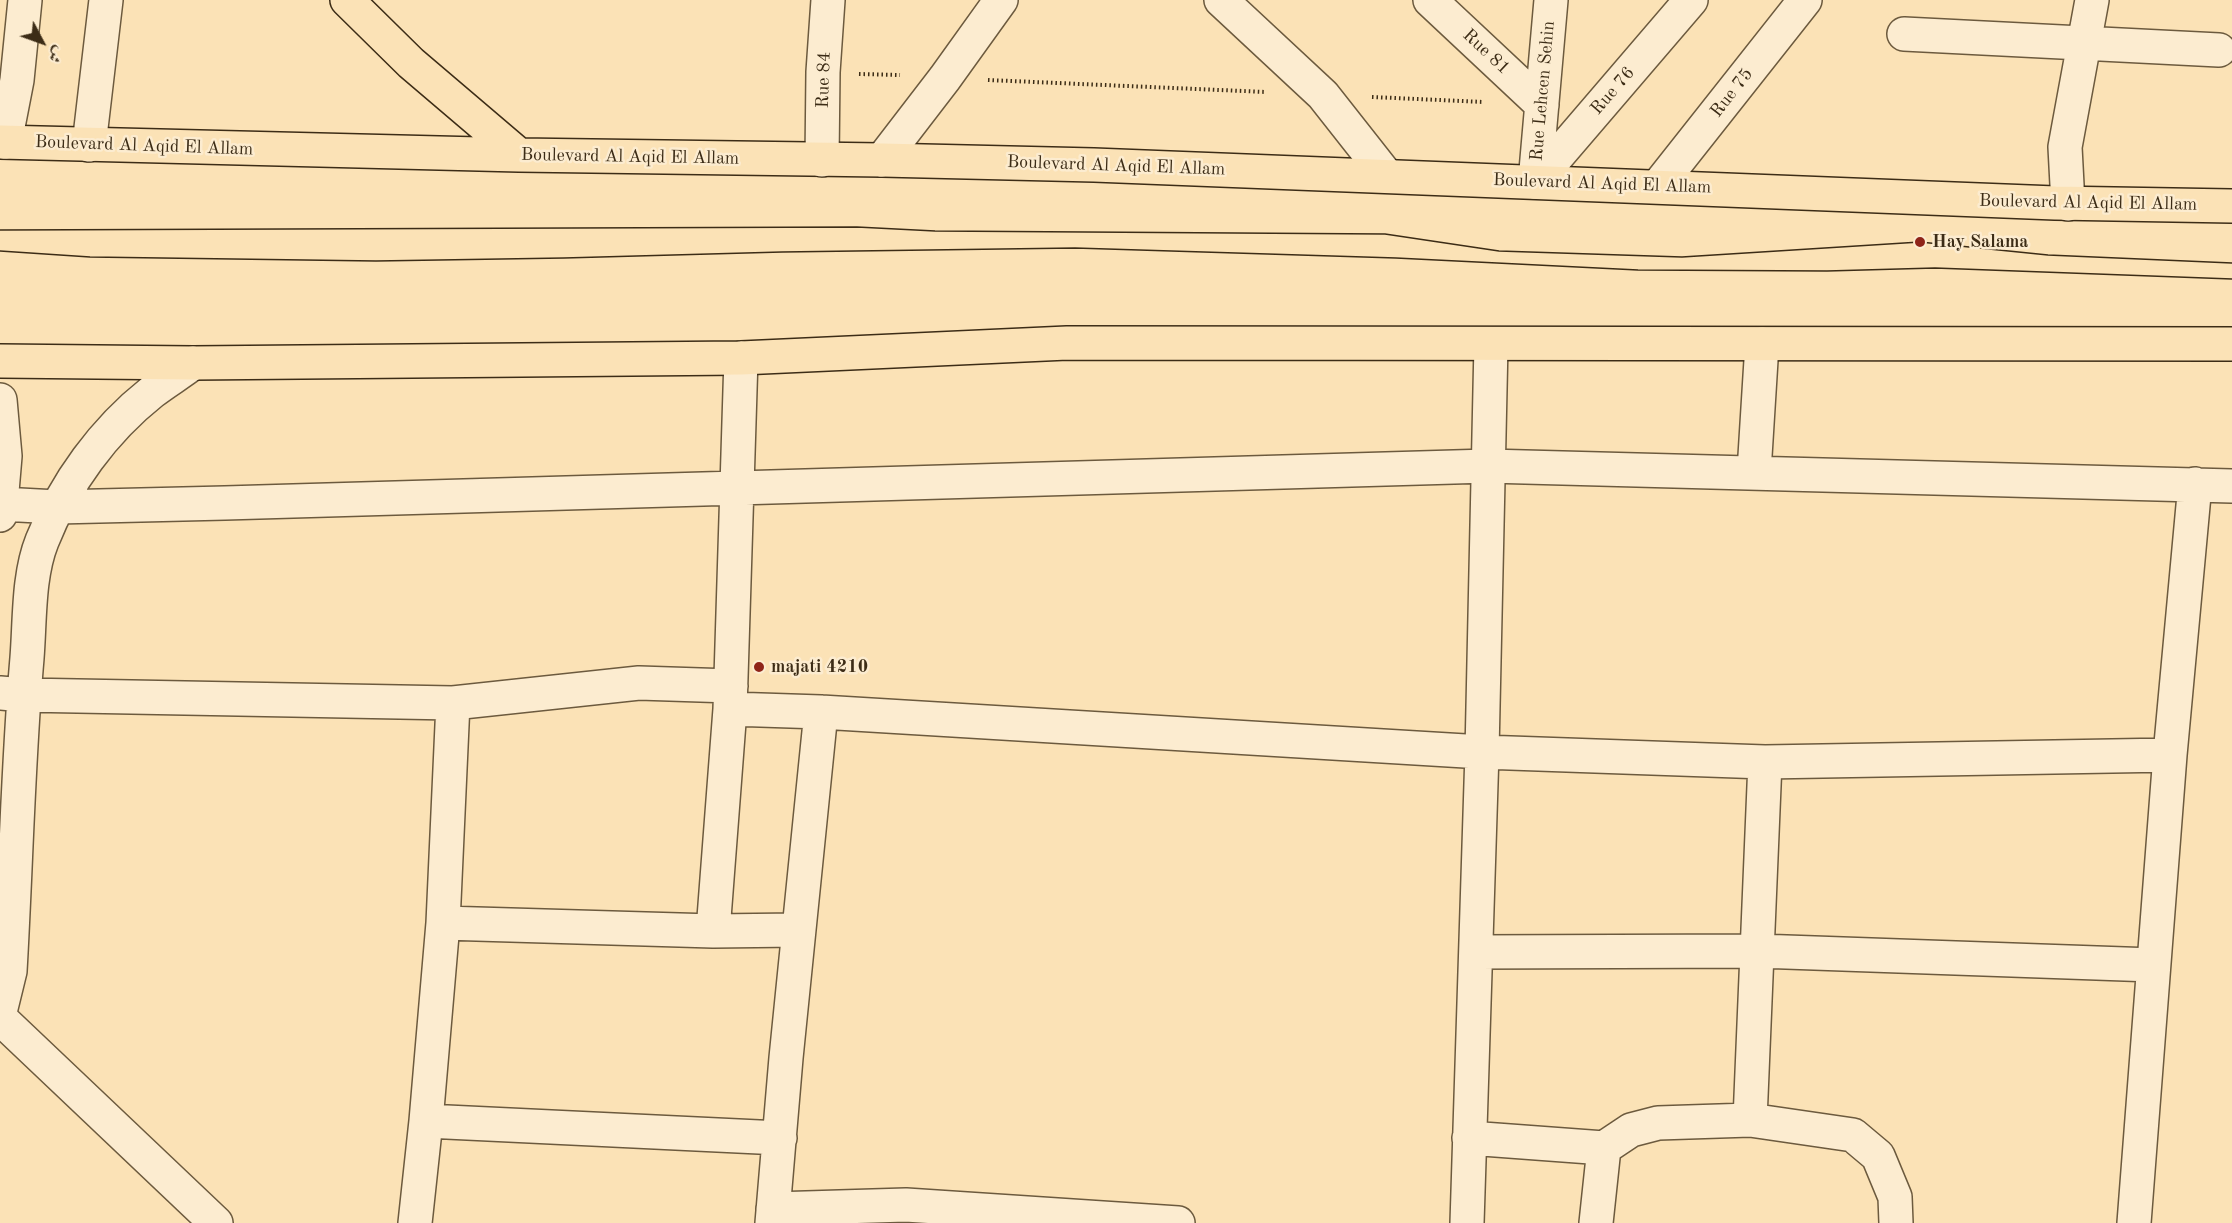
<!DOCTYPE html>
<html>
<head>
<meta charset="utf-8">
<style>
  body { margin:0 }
  #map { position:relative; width:2232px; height:1223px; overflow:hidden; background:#fbe2b6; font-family:"Old Standard TT",Amiri,serif }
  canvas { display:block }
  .north { position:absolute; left:12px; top:12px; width:60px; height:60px; -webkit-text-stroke:4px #fcecd0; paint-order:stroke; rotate:131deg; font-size:16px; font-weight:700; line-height:24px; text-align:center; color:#3c2c16 }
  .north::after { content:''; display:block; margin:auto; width:21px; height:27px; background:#3c2c16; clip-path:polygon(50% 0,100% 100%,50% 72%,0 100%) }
</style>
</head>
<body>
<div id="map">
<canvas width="2232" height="1223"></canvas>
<div class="north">ش</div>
</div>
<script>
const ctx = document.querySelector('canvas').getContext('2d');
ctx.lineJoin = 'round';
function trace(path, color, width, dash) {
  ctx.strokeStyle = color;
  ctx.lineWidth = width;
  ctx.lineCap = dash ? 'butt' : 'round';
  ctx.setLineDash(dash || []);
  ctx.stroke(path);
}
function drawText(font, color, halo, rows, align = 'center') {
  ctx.font = font + ' "Old Standard TT",serif';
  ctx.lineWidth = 5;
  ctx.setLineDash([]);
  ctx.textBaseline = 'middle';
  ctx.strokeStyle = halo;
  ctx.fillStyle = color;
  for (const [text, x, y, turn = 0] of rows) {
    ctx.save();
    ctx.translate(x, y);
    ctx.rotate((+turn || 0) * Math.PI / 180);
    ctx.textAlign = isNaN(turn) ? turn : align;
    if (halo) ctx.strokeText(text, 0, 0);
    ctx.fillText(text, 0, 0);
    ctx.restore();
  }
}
const minor = new Path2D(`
  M1221,0l102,95 63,80
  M1430,0l112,105
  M1904,34l315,16
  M5,142l12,-62 8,-80
  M89,145l17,-145
  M822,160l1,-88 5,-72
  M882,160l63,-82 56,-78
  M1535,182l156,-182
  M1535,182l16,-182
  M1658,186l147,-186
  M2068,204l-3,-57 27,-147
  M0,400l5,56 -5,59
  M1754,472l8,-128
  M1,504l56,3 168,-4 1263,-37 744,20
  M0,693l24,2 429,8 186,-20 92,3
  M730,709l91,3 661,40 283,10 405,-7
  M443,923l270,8 85,-1
  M713,931l17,-222 11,-351
  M1476,952l282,-1 395,14
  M0,1012l10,-41c6,-104 8,-209 17,-313 3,-38 1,-82 15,-117 23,-58 62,-111 110,-149 13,-10 28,-19 41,-29
  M0,1018l216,205
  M1750,1120l15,-358
  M426,1121l354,17
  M1469,1138l135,10 27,-18 27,-7 92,-3 103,15 25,21 17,41 1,26
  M773,1209l133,-4 272,18
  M415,1223l11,-102 17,-198 10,-220
  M772,1223l14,-165 35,-346
  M1467,1223l15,-471 9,-408
  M1596,1223l8,-75
  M2134,1223l36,-468 25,-271`);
const major = new Path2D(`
  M347,0l64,63 108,92
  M0,142l519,13 363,5 212,5 961,38 177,3
  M0,361l193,2 548,-5 326,-15 1165,1`);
trace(minor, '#6c5a3e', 36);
trace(major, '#3c2c16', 36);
trace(new Path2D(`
  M859,74l41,1
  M988,80l278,12
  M1372,97l112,5`), '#3c2c16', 4, [1.5, 3]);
trace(minor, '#fcecd0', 33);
trace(major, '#fbe2b6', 33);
trace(new Path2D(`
  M0,230l857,-3 78,4 450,3 114,17 183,6 238,-15 128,13 184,8
  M0,251l90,6 286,4 188,-3 218,-6 293,-4 321,10 242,12 189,1 108,-3 297,11`), '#3c2c16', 1.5);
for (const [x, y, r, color] of [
  [1920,242,6,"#8f2418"],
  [759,667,6,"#8f2418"]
]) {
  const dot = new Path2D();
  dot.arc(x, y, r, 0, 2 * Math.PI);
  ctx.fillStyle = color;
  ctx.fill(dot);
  trace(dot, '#fcecd0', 2);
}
drawText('18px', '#3c2c16', '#fcecd0', [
  ["Rue 81",1486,52,43],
  ["Rue 84",824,80,-88],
  ["Rue Lehcen Sehin",1543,91,-85],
  ["Rue 76",1613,91,-49],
  ["Rue 75",1732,93,-52],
  ["Boulevard Al Aqid El Allam",144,146,2],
  ["Boulevard Al Aqid El Allam",630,157,1],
  ["Boulevard Al Aqid El Allam",1116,166,2],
  ["Boulevard Al Aqid El Allam",1602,184,2],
  ["Boulevard Al Aqid El Allam",2088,203,1]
]);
drawText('bold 18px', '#3c2c16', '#fcecd0', [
  ["Hay Salama",1932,242],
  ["majati 4210",771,667]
], 'left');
</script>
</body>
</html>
